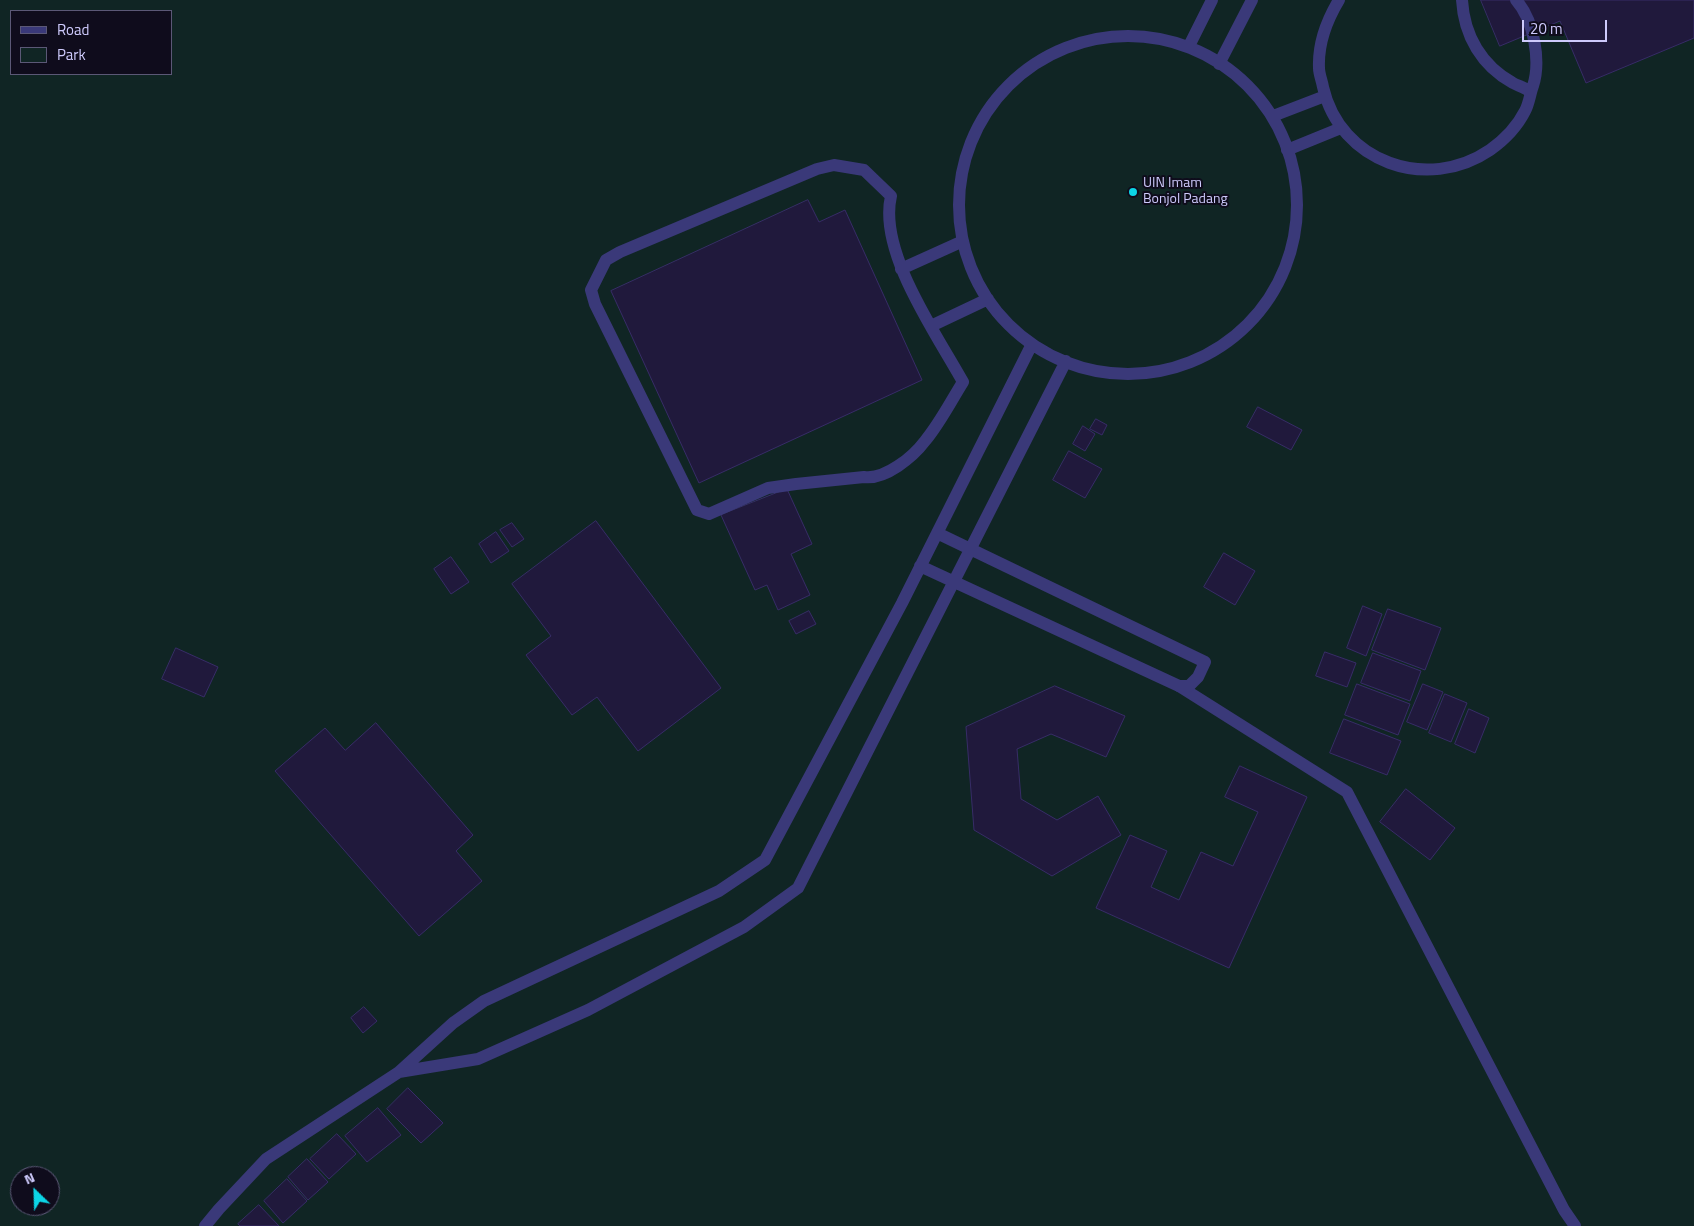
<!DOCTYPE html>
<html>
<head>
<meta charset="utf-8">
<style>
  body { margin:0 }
  #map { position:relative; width:1694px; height:1226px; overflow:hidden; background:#0f0c1c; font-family:"Titillium Web",sans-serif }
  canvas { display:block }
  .legend { position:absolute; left:10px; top:10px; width:162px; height:65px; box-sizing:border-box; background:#0f0c1c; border:1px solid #5b5876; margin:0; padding:6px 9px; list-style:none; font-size:15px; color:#cecafc }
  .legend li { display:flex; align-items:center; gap:10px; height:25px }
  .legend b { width:25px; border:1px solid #5b5876 }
  .north { position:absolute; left:10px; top:1166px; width:50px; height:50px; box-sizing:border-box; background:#0f0c1c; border:1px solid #5b5876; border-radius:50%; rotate:336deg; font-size:14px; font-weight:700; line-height:20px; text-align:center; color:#cecafc }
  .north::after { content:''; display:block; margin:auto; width:18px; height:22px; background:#0cd5e6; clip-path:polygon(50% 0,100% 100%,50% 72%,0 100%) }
  .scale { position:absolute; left:1522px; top:20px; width:85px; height:22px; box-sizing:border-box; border:2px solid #cecafc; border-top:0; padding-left:6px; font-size:15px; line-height:18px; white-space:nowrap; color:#cecafc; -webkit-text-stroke:4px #0f0c1c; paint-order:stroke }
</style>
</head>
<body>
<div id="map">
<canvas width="1694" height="1226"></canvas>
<ul class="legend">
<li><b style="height:6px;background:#3a3979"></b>Road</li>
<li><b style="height:14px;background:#102524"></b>Park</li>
</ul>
<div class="north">N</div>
<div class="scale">20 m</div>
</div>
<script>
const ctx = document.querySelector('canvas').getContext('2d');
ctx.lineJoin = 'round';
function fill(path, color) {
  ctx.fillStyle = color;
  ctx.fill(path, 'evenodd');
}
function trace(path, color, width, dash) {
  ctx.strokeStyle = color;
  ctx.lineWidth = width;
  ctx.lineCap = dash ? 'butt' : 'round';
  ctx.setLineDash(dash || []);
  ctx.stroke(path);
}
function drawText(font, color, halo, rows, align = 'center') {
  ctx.font = font + ' "Titillium Web",sans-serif';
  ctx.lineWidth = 4;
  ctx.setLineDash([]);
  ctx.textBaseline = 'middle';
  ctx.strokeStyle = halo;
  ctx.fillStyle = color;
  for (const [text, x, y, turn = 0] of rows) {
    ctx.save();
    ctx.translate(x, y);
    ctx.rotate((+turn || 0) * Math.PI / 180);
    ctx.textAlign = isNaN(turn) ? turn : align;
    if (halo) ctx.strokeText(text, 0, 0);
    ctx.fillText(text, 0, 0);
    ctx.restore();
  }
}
fill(new Path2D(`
  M0,0h1694v1226h-1694zM11,11h160v63h-160zM20,1176h30v30h-30z`), '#102524');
const building = new Path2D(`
  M1481,0h213v38l-108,45 -26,-62 -60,25z
  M808,200l11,22 26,-12 77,170 -223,103 -88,-192z
  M1258,407l44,23 -11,20 -44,-23z
  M1096,419l11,6 -5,10 -12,-6z
  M1083,426l12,8 -10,17 -12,-7z
  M1069,451l33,18 -17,29 -32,-18z
  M787,489l25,55 -21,10 19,41 -32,15 -11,-25 -12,5 -34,-75z
  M596,521l125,167 -83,63 -41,-54 -25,18 -46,-60 25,-19 -39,-52z
  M512,523l12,16 -12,8 -12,-17z
  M496,532l13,19 -18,12 -12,-19z
  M1224,553l31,18 -20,34 -31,-18z
  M451,557l18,25 -18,12 -17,-25z
  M1363,606l19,8 -16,42 -19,-8z
  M1388,609l53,19 -16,42 -53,-20z
  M809,611l7,13 -20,10 -7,-13z
  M176,648l42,19 -14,30 -42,-18z
  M1325,652l31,11 -9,24 -31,-11z
  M1373,653l48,18 -11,30 -49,-18z
  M1357,684l53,20 -12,31 -53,-20z
  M1423,684l20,8 -16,38 -20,-8z
  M1055,686l70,30 -19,41 -55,-23 -34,15 4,50 36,21 41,-24 23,39 -69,41 -78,-46 -8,-103z
  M1445,694l22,9 -16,39 -22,-9z
  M1469,709l20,9 -14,35 -20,-9z
  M1344,719l57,22 -14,34 -57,-22z
  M376,723l97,112 -17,16 26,30 -63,55 -144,-165 50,-43 20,22z
  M1240,766l67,31 -78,171 -133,-60 34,-73 37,16 -16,36 28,13 22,-48 32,14 25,-54 -33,-15z
  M1406,789l49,39 -25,32 -50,-38z
  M364,1007l13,14 -14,12 -12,-15z
  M408,1088l35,35 -22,20 -34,-34z
  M378,1108l23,27 -34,27 -22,-26z
  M337,1134l19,20 -27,25 -19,-20z
  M307,1159l21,23 -20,18 -20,-23z
  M287,1179l20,22 -24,22 -19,-22z
  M259,1205l20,21h-39l-2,-2z`);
fill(building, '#20193c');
trace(building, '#372c67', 1);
trace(new Path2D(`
  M1179,686l168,106 217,418 11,16`), '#3a3979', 12);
trace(new Path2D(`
  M1339,0c-12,20 -21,45 -20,68 0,6 3,13 4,19 17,75 104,106 167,63 14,-10 27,-23 35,-39 4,-7 5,-17 8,-25 8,-25 1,-66 -17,-86
  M1462,0c2,36 20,66 51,83 6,3 12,5 18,9
  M959 205a169 169 0 1 1 338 0a169 169 0 1 1-338 0Z
  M1189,46l23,-46
  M1219,64l33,-64
  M1273,116l52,-20
  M1287,150l54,-22
  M834,165l30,5 27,26c-13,56 45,137 72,186 -12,19 -23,41 -38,59 -12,16 -40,39 -61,36l-68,7 -28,4 -59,26 -12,-4 -102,-206 -4,-14 15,-30 14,-8 197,-83z
  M901,269l62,-28
  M931,326l57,-27
  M920,566l259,120h10l9,-9 7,-15 -268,-129
  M399,1072l79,-13 110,-49 156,-83 54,-39 268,-527
  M205,1226l14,-17 47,-50 133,-87 54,-49 31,-22 235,-110 46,-31 137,-257 130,-259`), '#3a3979', 12);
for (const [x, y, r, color] of [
  [1133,192,5,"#0cd5e6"]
]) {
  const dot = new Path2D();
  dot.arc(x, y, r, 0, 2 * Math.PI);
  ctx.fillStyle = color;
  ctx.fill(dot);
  trace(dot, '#0f0c1c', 2);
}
drawText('14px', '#cecafc', '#0f0c1c', [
  ["UIN Imam",1143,184],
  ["Bonjol Padang",1143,200]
], 'left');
</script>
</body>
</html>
